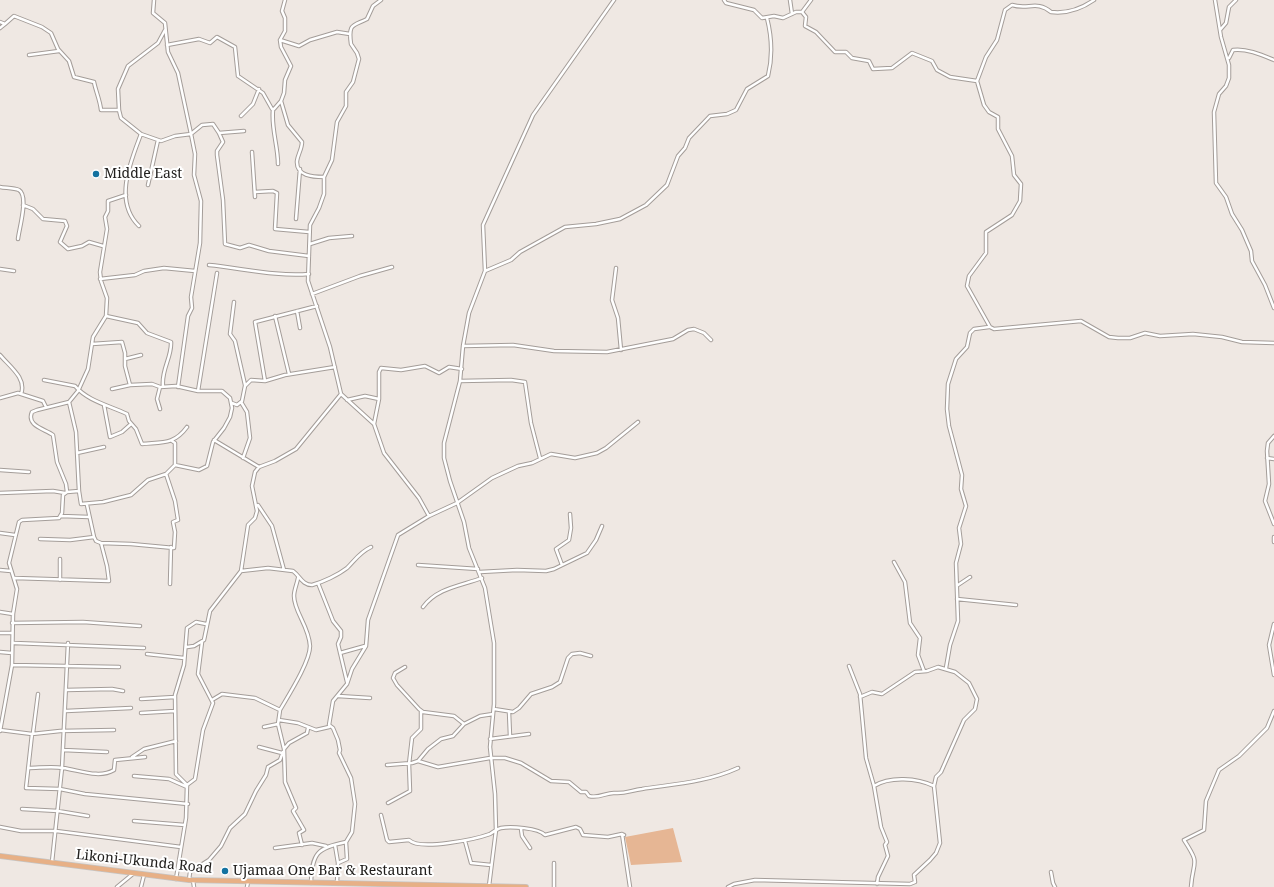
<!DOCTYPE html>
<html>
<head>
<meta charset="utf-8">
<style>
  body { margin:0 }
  canvas { display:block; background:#efe8e3 }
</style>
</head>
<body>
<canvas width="1274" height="887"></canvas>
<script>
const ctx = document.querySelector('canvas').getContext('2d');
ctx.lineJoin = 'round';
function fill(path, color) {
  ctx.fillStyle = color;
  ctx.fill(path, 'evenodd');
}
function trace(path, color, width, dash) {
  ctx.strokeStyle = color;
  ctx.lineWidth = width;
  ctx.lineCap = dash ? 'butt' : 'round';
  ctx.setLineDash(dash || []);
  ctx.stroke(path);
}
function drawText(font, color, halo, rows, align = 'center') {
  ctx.font = font + ' "Noto Serif",serif';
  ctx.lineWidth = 4;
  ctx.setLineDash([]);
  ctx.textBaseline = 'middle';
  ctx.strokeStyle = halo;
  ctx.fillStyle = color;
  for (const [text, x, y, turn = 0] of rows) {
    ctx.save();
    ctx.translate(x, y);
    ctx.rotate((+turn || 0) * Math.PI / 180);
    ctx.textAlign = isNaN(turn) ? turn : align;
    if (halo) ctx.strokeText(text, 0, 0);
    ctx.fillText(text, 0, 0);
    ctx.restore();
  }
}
fill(new Path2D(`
  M673,828l9,34 -51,3 -6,-28z`), '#e6b694');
const minor = new Path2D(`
  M154,0l-1,13 12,10 3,29 10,21 13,61 11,-9 11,-1 6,9 25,-2
  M285,0l-3,11 3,7v13l-5,9 1,7 10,19 -6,14 -1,13 -3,8 7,24 14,17c0,7 -4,12 -5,19 -1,15 16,16 27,16
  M381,0l-8,6 -6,13c-14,7 -19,4 -16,25l6,9 2,6 -6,23 -7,10v14l-9,16 -5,38 -8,17v17l-5,14 -9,17 -2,56 22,66 11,47 33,30 10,29 35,45 10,18
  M724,0l2,3 28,7 8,8 12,-2 9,2 13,-6h6l4,5 -1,9 11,6 19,20h11l6,6 17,3 4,8 19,-1 20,-15 20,8 5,9 13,7 27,4 7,24 5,7 9,5v12l14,27 2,19 7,9 -1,17 -8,14 -26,17v21l-17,23 -2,10 23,41 4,2 87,-8 28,16 9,1h12l15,-5 15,3 33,-2 29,3 20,5 32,1
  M790,0l2,14
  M1215,0l6,37 8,28v13l-3,8 -7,8 -5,18 2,71 10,14 6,17 10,16 9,21 1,10 13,24 9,23
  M802,12l9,-12
  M0,22l5,2 9,-8 28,11 9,6 7,16 11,12 5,16 20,5c2,10 6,18 7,28h18l2,8 20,16
  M0,28l5,-4
  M1220,30l6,-7 3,-16 7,-7
  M280,40l19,6 11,-6 27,-8 13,2
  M167,45l32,-6 11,4 7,-6 18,10 3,29 25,17 9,16h2l7,-8
  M29,55l30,-4
  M1229,58l4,-8c13,-2 29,5 41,10
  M977,81l9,-24 11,-17 8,-30 7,-5c16,5 25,-5 39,7 16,2 30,-3 43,-12
  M119,110l-1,-21 10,-23 30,-23 7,-13
  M273,110c-2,18 5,36 5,54
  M241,116l12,-12 6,-15
  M219,133l4,9 -6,9v4l6,45 2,44 15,4 9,-3 20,6 40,5
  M252,152l3,45
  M148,185l10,-45
  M0,187c5,1 14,1 19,3 10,6 0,39 -1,49
  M255,192l18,-1 4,2 -2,36 34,3
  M23,205l10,4 10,10 22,2 2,5 -7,16 8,7 14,-3 7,-4 14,4
  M296,219l4,-50
  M139,226c-26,-25 -8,-65 2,-92l20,7 14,-5 16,-2 4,20 -1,21 7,26 -1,42 -9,54 1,11 -4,8 -10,71
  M310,244l19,-6 23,-2
  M209,265c32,3 68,12 100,9
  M616,268l-4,32 6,18 3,32
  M0,269l14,2
  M485,271l26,-11 9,-8 45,-25 31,-3 24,-5 26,-14 21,-20 11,-29 7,-8 4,-10 21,-22 17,-2 9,-4 11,-21 21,-13c5,-20 4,-38 -1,-58
  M100,279l35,-4 9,-4 20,-3 31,3
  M312,294l48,-18 32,-9
  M234,302l-4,32 5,7 10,44
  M297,311l3,17
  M106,316l32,7 9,10 24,9c1,15 -10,28 -8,44
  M275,316l14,58
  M463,346l50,-1 41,6 53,1 66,-13 15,-9 6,-1 10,4 7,7
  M0,355c9,11 27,23 21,39
  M125,359l16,-4
  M44,380l31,6c13,15 33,19 52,28l2,7 7,8 6,15c20,-2 32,1 45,-17
  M265,381l-10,-59 62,-16
  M460,381l51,-1 14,2 6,41 9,35
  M112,389l18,-4
  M198,391l19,-118
  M0,398l18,-5 25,8 3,6
  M347,400l18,-4 14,3v-27l2,-4 20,2 24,-4 14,7 10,-6 13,2
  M69,402l7,30 3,59
  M241,402l6,10 3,26 -7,20
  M232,403l5,2 5,-4 3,-15 6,-6 14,1 20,-6 50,-8
  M104,405l6,32 12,-5 9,-8
  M160,409l-3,-10 3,-12
  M374,424l5,-25
  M1274,436l-6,7 -1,8 2,33 -4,17 9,23
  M214,440l45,27
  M172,441l3,2v22
  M77,453l27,-6
  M1267,458l7,1
  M0,470l29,2
  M67,492l12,-1 2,13 22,-2 28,-7 17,-15 18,-6 9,-9 24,5 8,-4 6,-24 11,-14 6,-11 2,-9 -2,-10 -8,-7h-24l-22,-5 -16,1 -8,-3 -22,1 -5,-19v-13l-3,-11 -30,2
  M0,493l53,-2 12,2
  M87,505l7,32 2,4 5,2 30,1 43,4 1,-16 -2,-10 5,-2 -3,-19 -9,-27
  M258,505l14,21 12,44
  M61,516l28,1
  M0,533l15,2
  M1274,537v5
  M40,539l30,1 24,-3
  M60,559v21
  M894,562l11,20 5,41 10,15 -2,17 6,16
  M418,565l60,4
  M562,565l-6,-16 13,-9 2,-12 -1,-14
  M0,570l11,1
  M241,571l27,-3 25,3c7,5 9,14 19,14 11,-3 26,-10 35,-17 8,-8 13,-16 24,-21
  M480,572l37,-2 29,1 8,-2 33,-16 9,-13 6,-14
  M15,578l94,3 -2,-15 -6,-23
  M318,583l15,38 8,10v6l-3,7 9,38
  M170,584l1,-37
  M958,585l12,-8
  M957,599l59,6
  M423,607c14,-19 37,-21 59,-29
  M0,612l13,2
  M12,623l71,-1 57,4
  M1274,624l-5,21 5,30
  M0,633h12
  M14,643l130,5
  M187,647l7,-1 10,-6 6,-29 31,-40 7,-46 7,-7 2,-7 -5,-25 3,-14 4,-5 16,-6 21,-12 45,-55
  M0,652l12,1
  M340,653l25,-7
  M147,654l37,4
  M12,665l107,2
  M849,666l11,28 6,64 8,28 7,41 6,15 -2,3 3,11 -10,21 -1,7
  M405,667l-10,6 -2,5 4,7 22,24 4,3 31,4 10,8
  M946,668l4,-23 8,-24 -2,-58 5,-19 -2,-16 7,-22 -5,-17 1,-14 -13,-49 -2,-17 1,-25 8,-25 11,-12 3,-14 4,-4 15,-2
  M66,690l46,-1 11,2
  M338,696l32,2
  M141,699l34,-2
  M212,700l10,-6 33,4 25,12 -2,14
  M494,709l19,3 6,-4 12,-14 21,-7 8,-5 8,-24 4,-4 8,-1 11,3
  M280,710c8,-14 30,-48 30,-64 -1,-20 -16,-34 -16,-50 0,-6 3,-12 4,-18
  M66,711l65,-3
  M509,712l1,24
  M141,713l34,-2
  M279,720l19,3 18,7 13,-3
  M264,727l14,-3 6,25 1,33 11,26 -3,3 11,19 -5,3 3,12
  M0,730l32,4 28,-3 54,-1
  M0,731l12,-66 1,-51 4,-25 -8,-26 10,-41 3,-2 37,-2 3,-5 1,-18 4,-3 -1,-8 -9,-22 -4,-27c-8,-6 -27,-9 -21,-23l5,-2 32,-8 9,-11 10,-22 5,-32 13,-21 1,-18 -6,-17 -1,-9 7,-43 -2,-12 3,-6v-10l18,-6
  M33,733l5,-39
  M32,734l-6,54 34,1 25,5 103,10
  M490,739l39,-5
  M259,747l23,6
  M284,749l5,-6 18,-10 1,-5
  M63,750l44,2
  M132,757l12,-8 32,-8
  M418,761l20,6 52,-9h15l16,5 30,18 18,1 12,10h5l3,4c10,3 18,-4 26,-3 10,1 17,-3 27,-4 33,-5 65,-7 96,-21
  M387,765l25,-2 6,-2 10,-12 13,-10 12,-3 11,-12 16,-8 13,-2
  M28,768c11,0 24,-2 35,0 16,2 36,11 51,2l1,-10 30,-3
  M134,776l35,3 18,8
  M187,785l8,-6 8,-49 10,-27 -15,-29 4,-32
  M874,786c16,-10 43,-8 60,0
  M388,803l22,-12 -1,-27 3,-26 9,-9v-18
  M22,809l36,2 30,5
  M381,815l6,25 2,2 20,-2c11,11 67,-1 81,-6 3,-2 7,-5 11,-6 9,-2 38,0 44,7l31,-8 4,2 3,6 25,2 14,-3 2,1
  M134,821l51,4
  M0,827l21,4h35l125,16
  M521,829l1,7 8,12
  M622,834l8,53
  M465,841l6,22 20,2
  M335,845l3,18 -1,19
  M275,848l37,-5 14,3
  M52,862l10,-94 6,-125
  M338,863l9,-4 -1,-17 6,-10 3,-28 -4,-26 -12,-25 1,-3 -2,-10 -5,-12 -4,-3 4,-24 14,-17 5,-15 14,-23 2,-26 30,-85 31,-19 28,-13 35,-25 26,-12 14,-3 19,-9 24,4 22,-5 9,-5 32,-26
  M1051,872l2,11 2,4
  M176,879l10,-61 1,-33 -11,-11 -1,-79 9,-30 3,-37 9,-6 10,2
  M189,880l1,-8 19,-12 12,-14 9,-18 15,-14 11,-23 10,-16 2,-8 12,-7 3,-8
  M193,880l1,7
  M311,883c1,-30 6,-35 35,-41
  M489,886l7,-56 -1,-36 -5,-47 4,-43v-61l-9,-55 -16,-40 -5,-26 -14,-41 -6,-23v-15l16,-62 3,-35 6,-33 16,-42 -2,-46 50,-110 81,-115
  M117,887l17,-14
  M141,887l3,-12
  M247,887l1,-5
  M554,887v-24
  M728,887l6,-3 21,-4 155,4 5,-2 -1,-7 16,-15 6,-7 4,-10 -6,-57 2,-9 5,-5 23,-52 11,-11 2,-10 -8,-16 -14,-11 -17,-5 -11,4 -12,1 -33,22 -10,-2 -12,5
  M1191,887c2,-28 10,-21 -7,-47l20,-10 2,-29 13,-31 20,-14 28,-28 7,-17`);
const trunk = new Path2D(`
  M0,856l189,24 337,7`);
trace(minor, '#a49d99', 4.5);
trace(trunk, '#c6c5c4', 6);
trace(minor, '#fff', 2.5);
trace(trunk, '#e7b086', 4.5);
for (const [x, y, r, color] of [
  [96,174,4,"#1372a0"],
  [225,871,4,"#1372a0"]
]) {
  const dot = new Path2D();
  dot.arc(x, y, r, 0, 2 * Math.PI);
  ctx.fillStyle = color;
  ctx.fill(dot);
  trace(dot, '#fff', 1.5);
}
drawText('14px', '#22201e', '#fff', [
  ["Middle East",104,174],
  ["Ujamaa One Bar & Restaurant",233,871]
], 'left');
drawText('14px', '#22201e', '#fff', [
  ["Likoni-Ukunda Road",144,862,6]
]);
</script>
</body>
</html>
